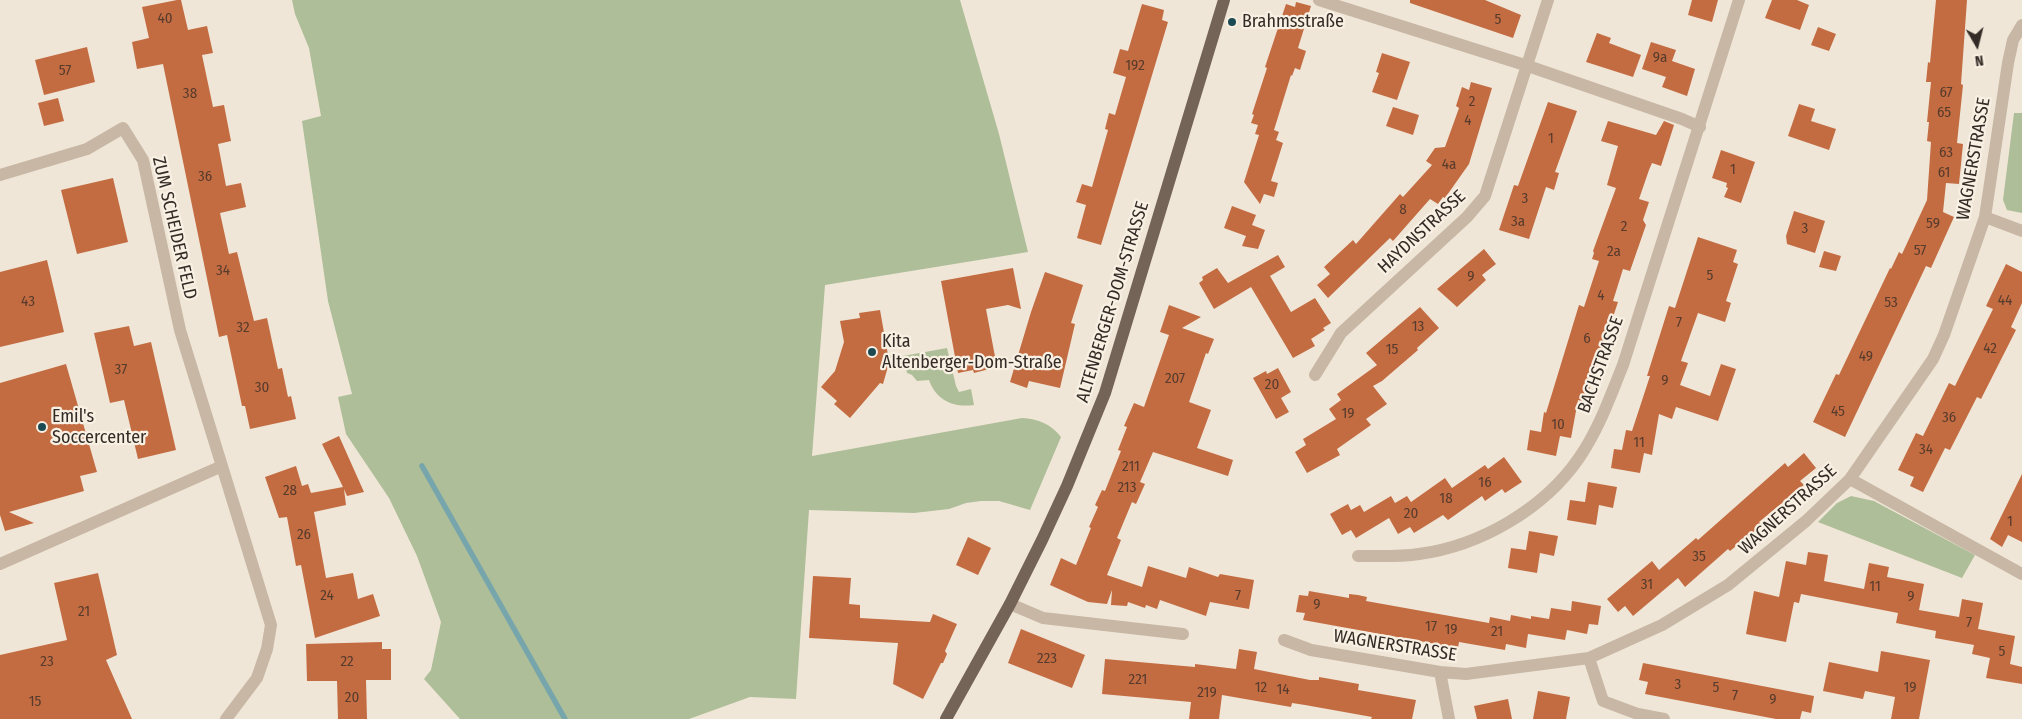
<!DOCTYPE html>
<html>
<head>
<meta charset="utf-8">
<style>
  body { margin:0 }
  #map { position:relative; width:2022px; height:719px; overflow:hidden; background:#f0e6d7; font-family:"Fira Sans Condensed",sans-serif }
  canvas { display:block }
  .north { position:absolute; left:1952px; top:20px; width:50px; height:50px; -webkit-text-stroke:4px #f8f0e3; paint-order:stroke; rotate:172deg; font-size:14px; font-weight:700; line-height:20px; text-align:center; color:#332b25 }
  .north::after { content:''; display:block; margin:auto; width:18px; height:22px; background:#332b25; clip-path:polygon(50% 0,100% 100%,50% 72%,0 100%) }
</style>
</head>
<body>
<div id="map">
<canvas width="2022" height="719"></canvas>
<div class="north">N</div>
</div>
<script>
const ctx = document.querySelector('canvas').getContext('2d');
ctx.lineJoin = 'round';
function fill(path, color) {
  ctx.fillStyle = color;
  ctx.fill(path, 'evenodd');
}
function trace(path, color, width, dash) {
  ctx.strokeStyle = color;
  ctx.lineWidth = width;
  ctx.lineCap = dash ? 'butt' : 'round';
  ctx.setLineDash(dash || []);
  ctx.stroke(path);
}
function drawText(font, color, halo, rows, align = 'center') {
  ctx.font = font + ' "Fira Sans Condensed",sans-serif';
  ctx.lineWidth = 4.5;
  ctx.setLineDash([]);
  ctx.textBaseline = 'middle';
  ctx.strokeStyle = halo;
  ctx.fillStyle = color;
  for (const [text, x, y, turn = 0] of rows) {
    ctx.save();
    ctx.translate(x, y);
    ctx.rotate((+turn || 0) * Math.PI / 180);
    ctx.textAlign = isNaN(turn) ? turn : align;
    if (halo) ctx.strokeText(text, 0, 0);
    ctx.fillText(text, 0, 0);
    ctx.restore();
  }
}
fill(new Path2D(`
  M292,0h668l39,134 29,118 -203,33 -13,171 210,-38c16,1 29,6 39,19l-31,73 -31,-9h-18l-15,2 -17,6 -35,4 -105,-3 -13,189 -46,-2 -61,22h-229l-36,-40 7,-9 10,-48 -24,-66 -28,-58 -43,-64 -8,-37 14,-3 -24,-93 -26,-180 19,-5 -12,-68 -14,-34z
  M2014,113h8v100l-15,-3 -4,-10z
  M947,348l9,38 3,6 12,-3 3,16c-21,3 -38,-5 -45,-25l-12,1 -5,-6 -5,-2 -4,-17z
  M1851,496l23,5 101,54 -13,23 -144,-56 19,-19z`), '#aebe98');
trace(new Path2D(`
  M422,466l143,253`), '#77a5ac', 5.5);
fill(new Path2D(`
  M177,0h4l7,30 19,-4 6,27 -11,2 11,52 11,-2 7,36 -13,3 8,42 15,-3 5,24 -26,6 9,41 8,-2 17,69 13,-3 11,51 4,-1 6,29 3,-1 5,23 -46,10 -5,-23h-3l-15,-71 -8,2 -56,-273 -26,5 -5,-27 17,-4 -7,-31z
  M1410,0h75l36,15 -8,23 -103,-35z
  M1692,0h26l-6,22 -24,-7z
  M1772,0h25l12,5 -9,25 -35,-12z
  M1936,0h31l-6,84 2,1 -6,58 6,1 -4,40 -13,-1 -3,29 11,5 -23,51 -5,-2 -81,171 -32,-15 23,-48 3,1 51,-107 1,1 8,-17 3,2 25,-54 4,-58 -4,-1 2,-19h-2l4,-40h-5l2,-20 2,1z
  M1296,2l15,4 -13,42 8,3 -6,19 -5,-2 -3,8 -1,-1 -17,55 5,2 -3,8 7,3 -12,38 7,2 -4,14 -10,-3 -4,10 -16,-22 15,-47 -4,-1 3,-9 -7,-2 3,-8 -2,-1 15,-46 -2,-1 21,-63 9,3z
  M1142,4l22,6 -2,10 6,2 -67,223 -24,-7 9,-33 -10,-3 6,-18 10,3 16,-57 -3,-1 4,-16 6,2 11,-38 -13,-4 7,-24 8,2z
  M1818,27l18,7 -7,17 -18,-6z
  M1597,33l14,5 -2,5 32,12 -8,22 -47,-15z
  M1651,42l25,8 -4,11 23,8 -8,27 -25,-9 4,-10 -24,-8z
  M87,47l8,35 -51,13 -9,-35z
  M1382,53l28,9 -13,38 -25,-8 7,-19 -3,-1z
  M1471,82l21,6 -23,76 -24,34 -2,-1 -5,7 -8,-5 -37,42 -3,-3 -62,60 -11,-13 13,-11 -6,-7 29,-27 3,4 44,-50 3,3 29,-32 -6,-4 9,-13 10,-1 14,-39 -3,-2 6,-19 7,3z
  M58,98l6,23 -20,5 -6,-23z
  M1548,102l29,9 -22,61 4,1 -5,17 -8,-3 -17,52 -30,-9 15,-45 4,1z
  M1799,104l16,5 -4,12 25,8 -7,21 -41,-14z
  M1393,107l26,8 -6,20 -27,-9z
  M1608,121l48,14 8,-14 10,4 -13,41 -9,-3 -3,7 -10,29 10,3 -6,18 3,5 -16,46 -7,-2 -10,32 5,1 -5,15 -28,85 -7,-2 -7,38 -11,-2 -4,20 -29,-6 3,-20 11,2 3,-20 2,1 33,-108 5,2 15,-46 -7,-2 2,-6 -1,-2 23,-63 -9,-3 11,-39 -17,-5z
  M1721,150l34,12 -14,41 -17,-6 4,-9 -2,-1 1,-4 -15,-5z
  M113,178l15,64 -51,12 -16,-64z
  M1232,206l24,9 -4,10 13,5 -7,19 -16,-3 4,-10 -22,-8z
  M1794,211l31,10 -10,32 -28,-9 -1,-8z
  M1698,237l39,13 -4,12 5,2 -12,37 5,2 -6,19 -27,-9 -17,48 7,2 -8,22 30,11 11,-32 15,5 -18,52 -42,-14 -4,12 -13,-5 -7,41 -8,-2 -4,20 -29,-5 3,-19 8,1 4,-20 6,1 18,-55h-3l22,-70 6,2z
  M1484,249l12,15 -14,11 4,5 -29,27 -20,-18z
  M1824,251l17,5 -5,15 -17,-4z
  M1278,255l7,12 -15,9 21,36 24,-14 16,25 -8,5 2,2 -14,9 4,7 -22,12 -42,-71 -37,22 -15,-26 4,-3 -1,-3 15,-9 11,15z
  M47,260l17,72 -64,15v-75z
  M2006,264l16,8v31l-11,24 5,3 -35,69 -4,-2 -27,53 -5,-2 -22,44 -13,-6 4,-9 -16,-7 18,-37 7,3 26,-53 6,3 38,-77 -7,-3z
  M1013,268l8,41 -13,-4 -22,4 11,58 -23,6 -1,-3 -15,3 -17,-92z
  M1045,272l38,13 -12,38 4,1 -15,64 -31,-7 -2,7 -17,-6 21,-70z
  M1169,305l32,12 -19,11 32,11 -6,15 -2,-1 -17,49 22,8 -14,38 36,12 -5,16 -75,-24 -13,30 5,2 -9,20 -4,-2 -15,36 4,2 -14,35 35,12 6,-21 38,12 3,-11 29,10 2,-3 34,6 -5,29 -39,-7 -4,14 -46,-16 -3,9 -11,-4 -1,3 -17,-6 -1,4 -16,-1 1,-15 -5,14 -19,-2 -38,-17 11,-27 15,7 15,-37 -2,-1 9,-20 -3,-2 7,-15 3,1 16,-40 -3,-1 9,-23 -3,-1 10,-23 10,4 25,-72 -9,-3z
  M1420,307l19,21 -22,20 1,2 -36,31 -9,5 14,18 -21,15 5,6 -34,24 3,6 -33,18 -12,-21 11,-7 -3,-6 33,-20 -7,-10 12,-9 -4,-6 40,-29 -11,-12z
  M880,310l8,45 3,1 -8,28 -3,-1 -30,35 -16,-14 3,-3 -16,-14 14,-16 9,-29 -4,-21 20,-3 -1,-5z
  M129,326l5,20 17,-4 25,108 -38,9 -14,-59 -14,3 -16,-70z
  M66,364l31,108 -17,4 4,15 -75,21 25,11 -29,8 -5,-16v-132z
  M1278,368l13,24 -10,6 8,14 -13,7 -23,-41 13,-7 1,3z
  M339,436l25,56 -17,4 -3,-7 2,16 -32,7 12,66 27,-5 5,26 15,-5 7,22 -65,22 -14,-73 -5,1 -9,-49 -8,1 -14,-41 31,-11 6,20 6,-2 3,9 32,-6 -21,-43z
  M1804,453l12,15 -16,13 4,4 -45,37 3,3 -32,26 -2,-2 -43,38 -7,-9 -45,38 -8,-10 -7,6 -11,-13 45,-38 7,9 37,-32 2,2 87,-77 3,4z
  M1504,457l18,25 -17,11 -3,-4 -17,12 -3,-5 -34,24 -5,-5 -29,18 -4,-6 -12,7 -9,-16 -33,20 -5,-8 -9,5 -12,-21 18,-10 3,6 9,-5 4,7 27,-16 4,7 12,-7 4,6 34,-24 7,10 33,-23 3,4z
  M2022,474v68l-14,-7 -6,12 -12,-8z
  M1588,482l29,5 -4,21 -14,-3 -3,20 -29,-5 3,-20 15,2z
  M1529,531l29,5 -4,20 -14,-3 -3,20 -29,-5 3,-20 15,2z
  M968,537l23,11 -13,27 -22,-10z
  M1808,552l20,3 -4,26 40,8 5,-26 20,4 -2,10 37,7 -5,26 40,7 3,-18 21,4 -5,26 37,7 -5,28 12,3v17l-36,-6 4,-20 -18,-4 2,-9 -39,-7 1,-7 -40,-8 2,-10 -97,-19 -2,9 -5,-1 -8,40 -40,-8 8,-43 25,6 7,-36 20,4z
  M98,573l19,82 -11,5 26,59h-132v-64l67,-15 -13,-57z
  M813,576l38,2 -2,26 11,1v13l70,4 3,-8 24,10 -12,27 2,3 -4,9h-2l-18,36 -30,-15 5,-41 -89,-5z
  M1309,591l40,7v-4l9,1 9,2 -1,4 123,22 1,-6 20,4 1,-6 20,4v-3l18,3 2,-11 20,3 1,-10 29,5 -3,19 -9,-1 -2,10 -20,-4 -2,10 -37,-6 -2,14 -20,-4 -1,6 -46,-8 -1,6 -155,-28 2,-7 -9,-1 3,-17 9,1z
  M1021,629l64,26 -13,33 -64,-25z
  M382,642v7h9v31h-25l1,39h-29l-1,-38h-30l-1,-37z
  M1239,649l18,3 -3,17 56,11h9v-3l40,7 -1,6 58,10 -4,19h-41l1,-2 -67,-12 -13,-2 -1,4 -69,-12 -3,24h-30l2,-17 -89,-8 3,-35 90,8v-3l41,5z
  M1881,651l49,9 -11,59h-28l4,-22 -30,-6 -2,8 -40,-8 6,-29 49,10z
  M1643,663l171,33 -3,17 -9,-2 -2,8h-24l-131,-25 3,-12 -9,-2z
  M1538,691l32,6 -4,22h-33z
  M1508,699l4,20h-35l-3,-13z`), '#c36c42');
trace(new Path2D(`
  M1319,0l209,66 154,53 18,8
  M0,175l87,-26 36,-21 20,32 37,170 91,295 -4,24 -10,29 -31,41
  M1985,217l37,14
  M1315,375l26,-42 126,-116 18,-21 63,-196
  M1850,479l172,95
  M1358,556c21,0 41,1 61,-2 61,-8 125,-45 160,-96 20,-29 31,-61 44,-93l116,-365
  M0,564l222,-98
  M1010,604l33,14 140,16
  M1284,640l27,10 129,22 26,2 123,-16 73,-33 66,-40 78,-64 44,-42 83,-120 11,-24 41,-118 23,-154 5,-23 9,-15
  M1589,658l14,43 35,13 26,5
  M1440,672l9,47`), '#c7b7a4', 12);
trace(new Path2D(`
  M946,719l64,-115 32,-64 25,-54 38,-93 119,-393`), '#746357', 12);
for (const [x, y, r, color] of [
  [1232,22,5,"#1c4a53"],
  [872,352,5,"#1c4a53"],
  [42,427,5,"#1c4a53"]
]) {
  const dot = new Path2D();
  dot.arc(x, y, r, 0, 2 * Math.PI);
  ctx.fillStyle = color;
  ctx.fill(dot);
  trace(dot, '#f8f0e3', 2);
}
drawText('15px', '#573b2c', null, [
  ["40",165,19],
  ["5",1498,20],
  ["9a",1660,58],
  ["192",1135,66],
  ["57",65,71],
  ["67",1946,93],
  ["38",190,94],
  ["2",1472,102],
  ["65",1944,113],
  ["4",1468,121],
  ["1",1551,139],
  ["63",1946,153],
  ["4a",1449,165],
  ["1",1733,170],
  ["61",1944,173],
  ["36",205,177],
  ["3",1525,199],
  ["8",1403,210],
  ["3a",1518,222],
  ["59",1933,224],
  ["2",1624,227],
  ["3",1805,229],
  ["57",1920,251],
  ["2a",1614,252],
  ["34",223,271],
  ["5",1710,276],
  ["9",1471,277],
  ["4",1601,296],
  ["44",2005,301],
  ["43",28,302],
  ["53",1891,303],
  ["7",1679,323],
  ["13",1418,327],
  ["32",243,328],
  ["6",1587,339],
  ["42",1990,349],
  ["15",1392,350],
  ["49",1866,357],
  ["37",121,370],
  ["207",1175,379],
  ["9",1665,381],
  ["20",1272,385],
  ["30",262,388],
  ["45",1838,412],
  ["19",1348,414],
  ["36",1949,418],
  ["10",1558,425],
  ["11",1639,443],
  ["34",1926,450],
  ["211",1131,467],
  ["16",1485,483],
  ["213",1127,488],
  ["28",290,491],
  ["18",1446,499],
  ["20",1411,514],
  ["1",2010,522],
  ["26",304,535],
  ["35",1699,557],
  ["31",1647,585],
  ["11",1875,587],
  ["24",327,596],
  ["7",1238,596],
  ["9",1911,597],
  ["9",1317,605],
  ["21",84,612],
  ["7",1969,623],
  ["17",1431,627],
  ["19",1451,630],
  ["21",1497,632],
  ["5",2002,652],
  ["223",1047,659],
  ["23",47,662],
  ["22",347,662],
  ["221",1138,680],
  ["3",1678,685],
  ["12",1261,688],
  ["5",1716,688],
  ["19",1910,688],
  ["14",1283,690],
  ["219",1207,693],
  ["7",1735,696],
  ["20",352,698],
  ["9",1773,700],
  ["15",35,702]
]);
drawText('18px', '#332b25', '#f8f0e3', [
  ["Brahmsstraße",1242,22],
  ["Kita",882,342],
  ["Altenberger-Dom-Straße",882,363],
  ["Emil's",52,417],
  ["Soccercenter",52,438]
], 'left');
drawText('18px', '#332b25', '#f8f0e3', [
  ["WAGNERSTRASSE",1974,159,-80],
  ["ZUM SCHEIDER FELD",174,228,77],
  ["HAYDNSTRASSE",1422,232,-43],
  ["ALTENBERGER-DOM-STRASSE",1113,302,-73],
  ["BACHSTRASSE",1601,365,-70],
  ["WAGNERSTRASSE",1788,510,-42],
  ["WAGNERSTRASSE",1395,646,9]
]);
</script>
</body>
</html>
